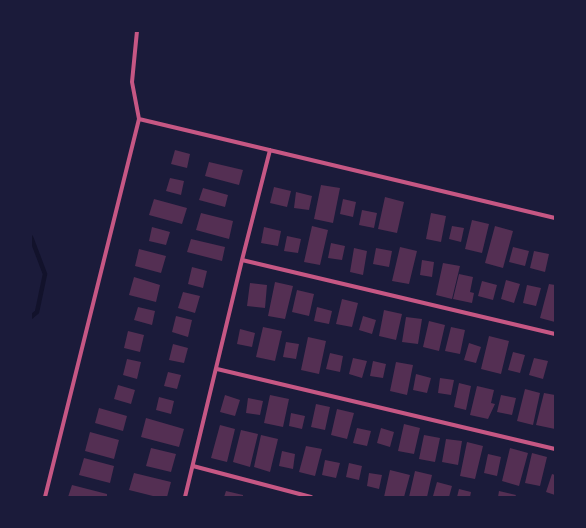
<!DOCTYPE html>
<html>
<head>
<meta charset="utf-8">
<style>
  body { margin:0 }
  #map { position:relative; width:586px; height:528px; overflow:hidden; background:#1b1b3a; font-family:Ubuntu,sans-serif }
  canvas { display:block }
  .frame { position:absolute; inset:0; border:32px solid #1b1b3a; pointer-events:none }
</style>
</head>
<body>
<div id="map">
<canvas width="586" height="528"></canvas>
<div class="frame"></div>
</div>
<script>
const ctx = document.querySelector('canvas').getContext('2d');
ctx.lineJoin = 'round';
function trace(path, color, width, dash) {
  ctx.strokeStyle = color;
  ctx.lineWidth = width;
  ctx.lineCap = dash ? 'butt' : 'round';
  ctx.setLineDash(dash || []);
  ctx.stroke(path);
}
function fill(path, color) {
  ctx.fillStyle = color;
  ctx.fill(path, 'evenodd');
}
trace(new Path2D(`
  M31,237l14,37 -8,38 -6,5`), '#12122b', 4.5);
fill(new Path2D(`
  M175,150l15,4 -3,14 -16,-4z
  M209,162l34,8 -4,15 -34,-9z
  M170,178l14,3 -3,14 -15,-4z
  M321,185l19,3 -7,35 -19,-4z
  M274,187l17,4 -4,16 -17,-4z
  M203,188l25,7 -3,12 -26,-7z
  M296,192l16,4 -3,14 -15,-2z
  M385,197l19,5 -7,31 -19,-4z
  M154,199l33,9 -5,16 -33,-9z
  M343,199l13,3 -3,15 -13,-3z
  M362,210l15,3 -3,15 -15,-3z
  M201,213l32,8 -4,18 -33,-9z
  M431,213l15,3 -5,26 -15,-3z
  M472,220l17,4 -7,29 -17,-4z
  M312,226l16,4 -8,35 -16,-3z
  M452,226l12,2 -3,14 -12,-3z
  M495,226l18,5 -10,37 -18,-5z
  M152,227l18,5 -4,13 -17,-4z
  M264,227l17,4 -3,15 -17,-3z
  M287,236l14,3 -3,14 -14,-2z
  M191,239l34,8 -3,14 -35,-9z
  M331,243l14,3 -3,14 -14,-2z
  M400,247l17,4 -8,33 -17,-3z
  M513,247l16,4 -4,15 -16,-4z
  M354,248l13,3 -4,24 -13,-3z
  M376,248l16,3 -3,16 -16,-3z
  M139,249l27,7 -5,17 -26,-7z
  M534,251l15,3 -4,18 -15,-4z
  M422,260l12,2 -2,15 -12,-2z
  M443,263l17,3 -8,33 -16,-4z
  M192,267l15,4 -4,17 -15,-4z
  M459,274l14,3 -3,15 4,1 -2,10 -19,-4z
  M134,277l26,8 -4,17 -27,-7z
  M506,280l14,4 -6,19 -13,-4z
  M482,281l15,4 -4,15 -15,-4z
  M275,282l18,4 -8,33 -17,-3z
  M250,283l17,2 -2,23 -18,-2z
  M549,284l6,1v37l-15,-4z
  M527,285l14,3 -5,18 -13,-3z
  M297,290l17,4 -5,22 -17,-4z
  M183,292l17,4 -5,17 -17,-5z
  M342,299l16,4 -6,24 -16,-3z
  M138,307l17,4 -3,14 -18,-5z
  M317,307l15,4 -3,13 -15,-3z
  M384,310l18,4 -6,26 -17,-4z
  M176,316l16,4 -4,17 -16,-5z
  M363,316l13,4 -4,14 -13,-4z
  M406,317l16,2 -4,25 -16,-2z
  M429,321l16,4 -6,26 -16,-4z
  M263,327l19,4 -7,30 -19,-4z
  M451,327l14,3 -5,24 -15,-3z
  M240,329l15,4 -3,14 -15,-3z
  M128,331l16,4 -4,17 -16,-4z
  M489,336l20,5 -8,33 -20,-5z
  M308,337l18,4 -7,33 -18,-4z
  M286,342l13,2 -3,15 -13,-2z
  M469,343l12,4 -5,16 -12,-3z
  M173,344l15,4 -4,15 -15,-3z
  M513,352l12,3 -5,18 -12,-3z
  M330,353l13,3 -3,16 -14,-3z
  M353,358l14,3 -5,17 -13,-4z
  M534,358l14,3 -5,18 -14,-4z
  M127,359l14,3 -4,17 -14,-4z
  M373,361l13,3 -3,14 -13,-2z
  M396,362l17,3 -6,30 -17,-4z
  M168,372l13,3 -4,14 -13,-3z
  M416,374l15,4 -4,15 -14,-3z
  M440,378l14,2 -3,15 -13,-2z
  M459,383l12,3 -5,24 -12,-3z
  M118,385l17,5 -4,14 -17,-5z
  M477,386l17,4 -3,13 4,1 -7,15 -18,-4z
  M525,389l15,4 -7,32 -16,-4z
  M544,393l11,2v34l-19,-4z
  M225,395l15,5 -5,16 -15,-4z
  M270,395l19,4 -6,28 -19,-4z
  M501,395l15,3 -4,17 -15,-3z
  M159,397l15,4 -3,13 -15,-4z
  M248,398l15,3 -3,14 -14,-2z
  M316,404l14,3 -5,23 -14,-3z
  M99,408l28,8 -4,15 -28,-8z
  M337,409l17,4 -7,26 -16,-4z
  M291,413l14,3 -3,13 -13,-3z
  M146,418l38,11 -5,18 -38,-10z
  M404,424l16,4 -6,26 -16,-3z
  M220,425l15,4 -8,33 -16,-4z
  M357,428l14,3 -4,15 -14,-3z
  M381,428l13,4 -4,15 -13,-4z
  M241,430l17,4 -8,33 -17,-5z
  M90,432l29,8 -5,19 -29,-8z
  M261,435l17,4 -8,33 -16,-5z
  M424,435l16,3 -5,24 -16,-3z
  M446,439l16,2 -4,24 -16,-3z
  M467,442l16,4 -8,33 -15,-3z
  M306,446l16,3 -7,27 -16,-4z
  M151,448l25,6 -5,18 -25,-6z
  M510,448l18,5 -9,33 -17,-5z
  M282,451l13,3 -2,15 -14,-3z
  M532,453l15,4 -7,29 -15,-3z
  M488,454l13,3 -4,19 -13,-3z
  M84,458l30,8 -4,17 -31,-8z
  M325,460l15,3 -4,15 -14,-3z
  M349,463l13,3 -3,14 -13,-3z
  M390,470l20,5 -6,22h-20z
  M415,471l17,4 -5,22h-18z
  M134,473l37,9 -4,15h-10l-28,-7z
  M369,473l13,2 -3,14 -12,-3z
  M552,474l3,1v20l-9,-3z
  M437,482l15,4 -3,11 -16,-1z
  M72,485l35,9v3h-39z
  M459,489l12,3 -1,5h-13z
  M226,491l17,4v2h-19z
  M499,491l17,4 -1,2h-17z`), '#542f53');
trace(new Path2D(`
  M137,31l-5,51 7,37
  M242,260l28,-110
  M217,369l338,80
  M193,466l118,31
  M45,497l94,-378 416,99
  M185,497l57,-237 313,74`), '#c65784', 4);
</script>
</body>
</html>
